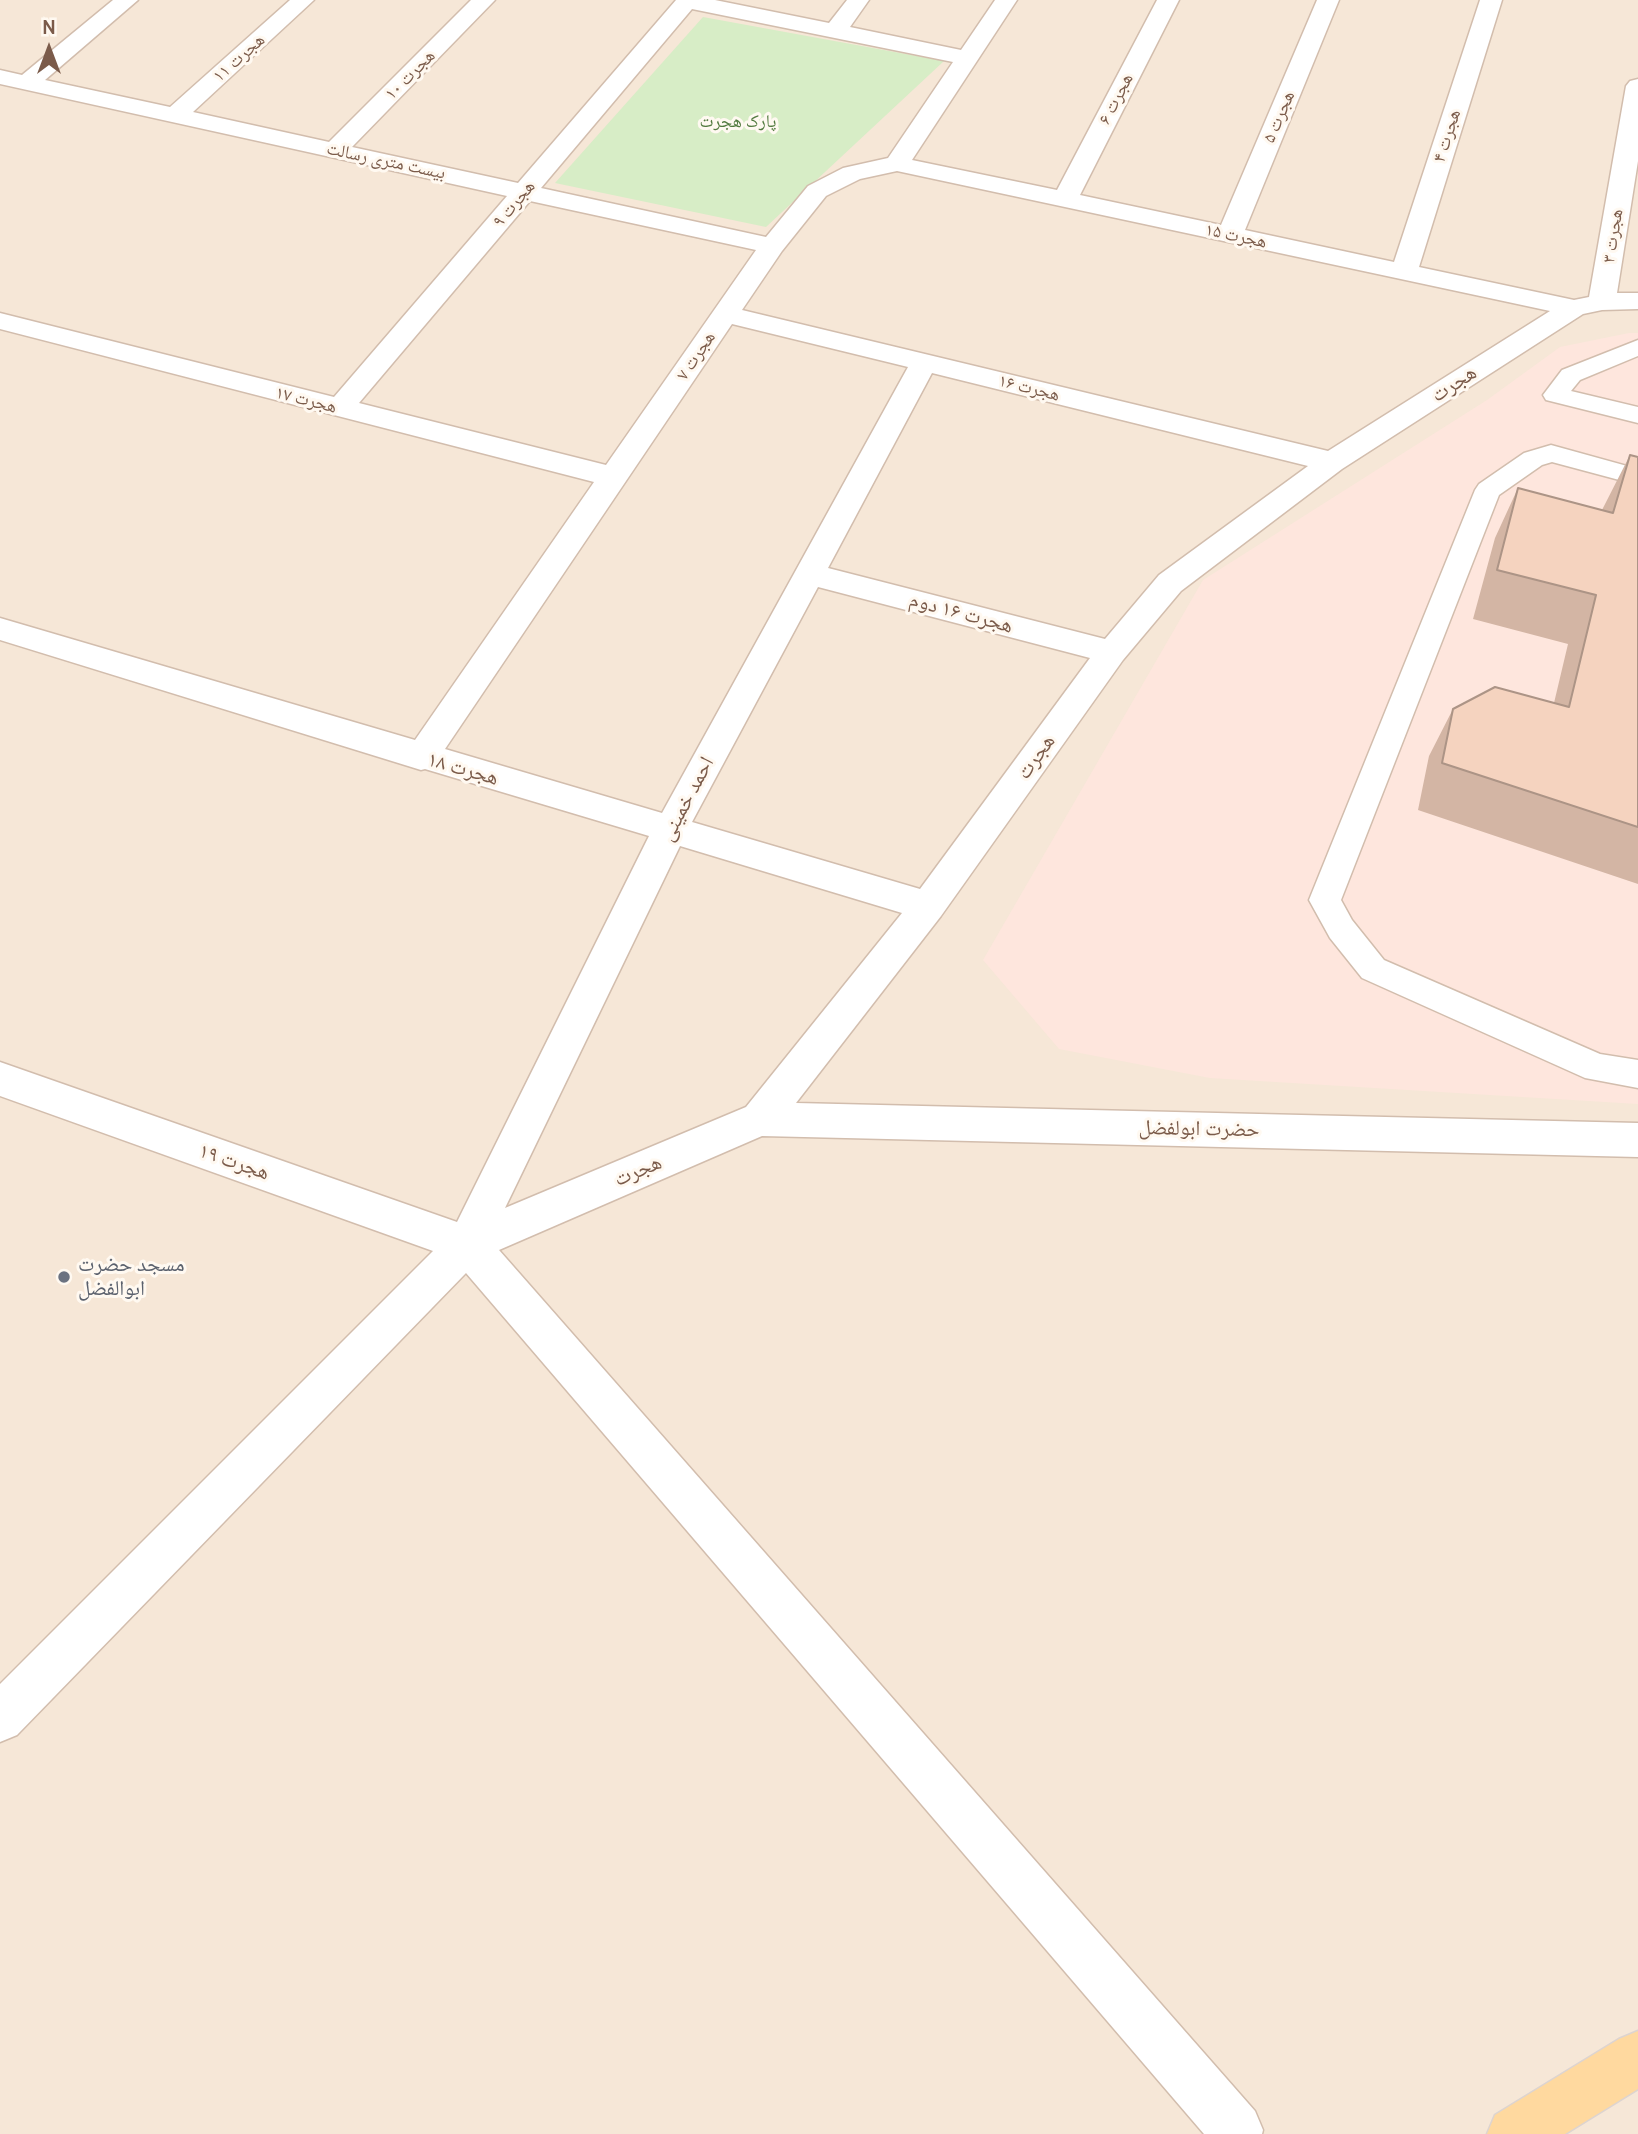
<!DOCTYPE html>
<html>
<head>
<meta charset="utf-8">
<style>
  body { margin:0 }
  #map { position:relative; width:1638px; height:2134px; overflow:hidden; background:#fef5e9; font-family:Cabin,sans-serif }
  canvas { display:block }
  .north { position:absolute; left:14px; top:14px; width:70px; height:70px; -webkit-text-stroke:5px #fff9f1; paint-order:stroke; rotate:0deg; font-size:19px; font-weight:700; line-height:28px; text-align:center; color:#7b5b4a }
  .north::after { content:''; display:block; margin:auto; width:24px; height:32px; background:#7b5b4a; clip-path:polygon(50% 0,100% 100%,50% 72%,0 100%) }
</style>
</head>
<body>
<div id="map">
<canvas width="1638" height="2134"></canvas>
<div class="north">N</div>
</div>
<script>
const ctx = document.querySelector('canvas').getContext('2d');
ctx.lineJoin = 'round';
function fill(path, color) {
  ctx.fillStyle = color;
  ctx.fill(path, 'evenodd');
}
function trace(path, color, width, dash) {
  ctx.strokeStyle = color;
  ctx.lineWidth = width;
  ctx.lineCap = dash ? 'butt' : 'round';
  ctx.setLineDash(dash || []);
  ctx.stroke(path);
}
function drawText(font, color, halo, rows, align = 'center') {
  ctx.font = font + ' Cabin,"Noto Naskh Arabic",sans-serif';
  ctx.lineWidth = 6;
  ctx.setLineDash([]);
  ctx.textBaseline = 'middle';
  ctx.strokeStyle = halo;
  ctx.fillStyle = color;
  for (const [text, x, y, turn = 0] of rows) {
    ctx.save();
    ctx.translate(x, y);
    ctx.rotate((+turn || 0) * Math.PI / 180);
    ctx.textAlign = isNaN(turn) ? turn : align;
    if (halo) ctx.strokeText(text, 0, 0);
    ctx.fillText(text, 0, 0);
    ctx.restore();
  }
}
fill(new Path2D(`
  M0,0h1638v2134h-1638z`), '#f6e7d7');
fill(new Path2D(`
  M1629,333h9v771l-428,-26 -151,-29 -76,-89 220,-380 284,-180 73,-53z`), '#fee6dd');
fill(new Path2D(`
  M703,17l241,44 -178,166 -211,-44z`), '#d7edc6');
const service = new Path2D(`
  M1638,340v16l-58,24 -9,11 67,16v16l-92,-23 -3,-5 19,-25z
  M1551,445l87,24v16l-86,-23 -10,3 -43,30 -158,405 11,20 32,40 216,94 38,6v28l-53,-10 -223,-100 -32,-40 -21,-38 166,-410 4,-6 45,-31z`);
const minor = new Path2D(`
  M113,0h25l-93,80 125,27 120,-107h24l-121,112 136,30 142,-142h24l-143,147 166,36 158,-183h39l114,23 18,-23h22l-19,27 111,23 34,-50h22l-105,160 145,30 100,-190h22l-99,195 141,30 96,-225h22l-94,230 149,32 86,-262h22l-83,267 155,33 15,-3 37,-211 4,-5 8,-2v82l-21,132h21v16l-36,1 -19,4 -241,155 -161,122 -58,69 -182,256 -145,187 842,20v34l-876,-21 -263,114 756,861 8,19 -1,4h-58l-738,-861 -449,462 -17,7v-58l433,-433 -433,-155v-34l457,160 192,-386 -224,-67 -4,1 -421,-130v-22l415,122 179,-258 -594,-153v-16l334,84 173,-201 -507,-112v-14l22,5zM692,9l261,53 -65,96 -45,10 -35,18 -42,51 -225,-49zM897,171l653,140 -222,140 -586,-141 40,-59 44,-55 34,-17zM530,201l226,49 -150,215 -247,-62zM732,324l176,43 -246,446 -217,-64zM932,373l376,93 -149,109 -54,64 -277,-71zM818,587l272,71 -170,231 -228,-67zM680,846l222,67 -156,194 -241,101z`);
const primary = new Path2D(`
  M1638,2031v58l-73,45h-78l8,-19 124,-76z`);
trace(service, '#d2bdad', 3);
trace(minor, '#d2bdad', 3);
trace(primary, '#ddd4d0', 3);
fill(service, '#fff');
fill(minor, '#fff');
fill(primary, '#ffd99f');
fill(new Path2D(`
  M1630,455l8,2v427l-220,-74 11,-54 24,-47 101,-6 14,-59 -95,-25 22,-81 23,-50 84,22z`), '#d3b5a4');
const building = new Path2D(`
  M1630,455l8,2v370l-196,-64 11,-54 42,-22 74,20 27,-112 -99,-25 21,-82 95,25z`);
fill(building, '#f5d3bf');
trace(building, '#ac9486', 2);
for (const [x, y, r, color] of [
  [64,1277,7,"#6b7280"]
]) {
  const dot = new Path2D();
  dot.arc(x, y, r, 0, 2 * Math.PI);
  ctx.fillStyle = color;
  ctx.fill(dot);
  trace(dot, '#fff9f1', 2.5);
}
drawText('18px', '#7b5b4a', '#fff9f1', [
  ["هجرت ۱۱",239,58,-42],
  ["هجرت ۱۰",410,75,-45],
  ["هجرت ۶",1116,99,-63],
  ["هجرت ۵",1279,117,-67],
  ["هجرت ۴",1447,136,-72],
  ["بیست متری رسالت",386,161,12],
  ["هجرت ۹",514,204,-50],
  ["هجرت ۱۵",1236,236,12],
  ["هجرت ۳",1613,236,-81],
  ["هجرت ۷",696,356,-56],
  ["هجرت ۱۶",1029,388,14],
  ["هجرت ۱۷",306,400,14]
]);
drawText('18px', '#527a3f', '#fff9f1', [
  ["پارک هجرت",738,122]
]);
drawText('21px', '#7b5b4a', '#fff9f1', [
  ["هجرت",1454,384,-33],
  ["هجرت ۱۶ دوم",961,613,15],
  ["هجرت",1036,757,-54],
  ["هجرت ۱۸",463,769,16],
  ["احمد خمینی",687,799,-62],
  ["حضرت ابولفضل",1199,1129,1],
  ["هجرت ۱۹",234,1162,19],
  ["هجرت",638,1171,-23]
]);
drawText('21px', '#5b616d', '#fff9f1', [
  ["مسجد حضرت",78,1265],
  ["ابوالفضل",78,1289]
], 'left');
</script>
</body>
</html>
